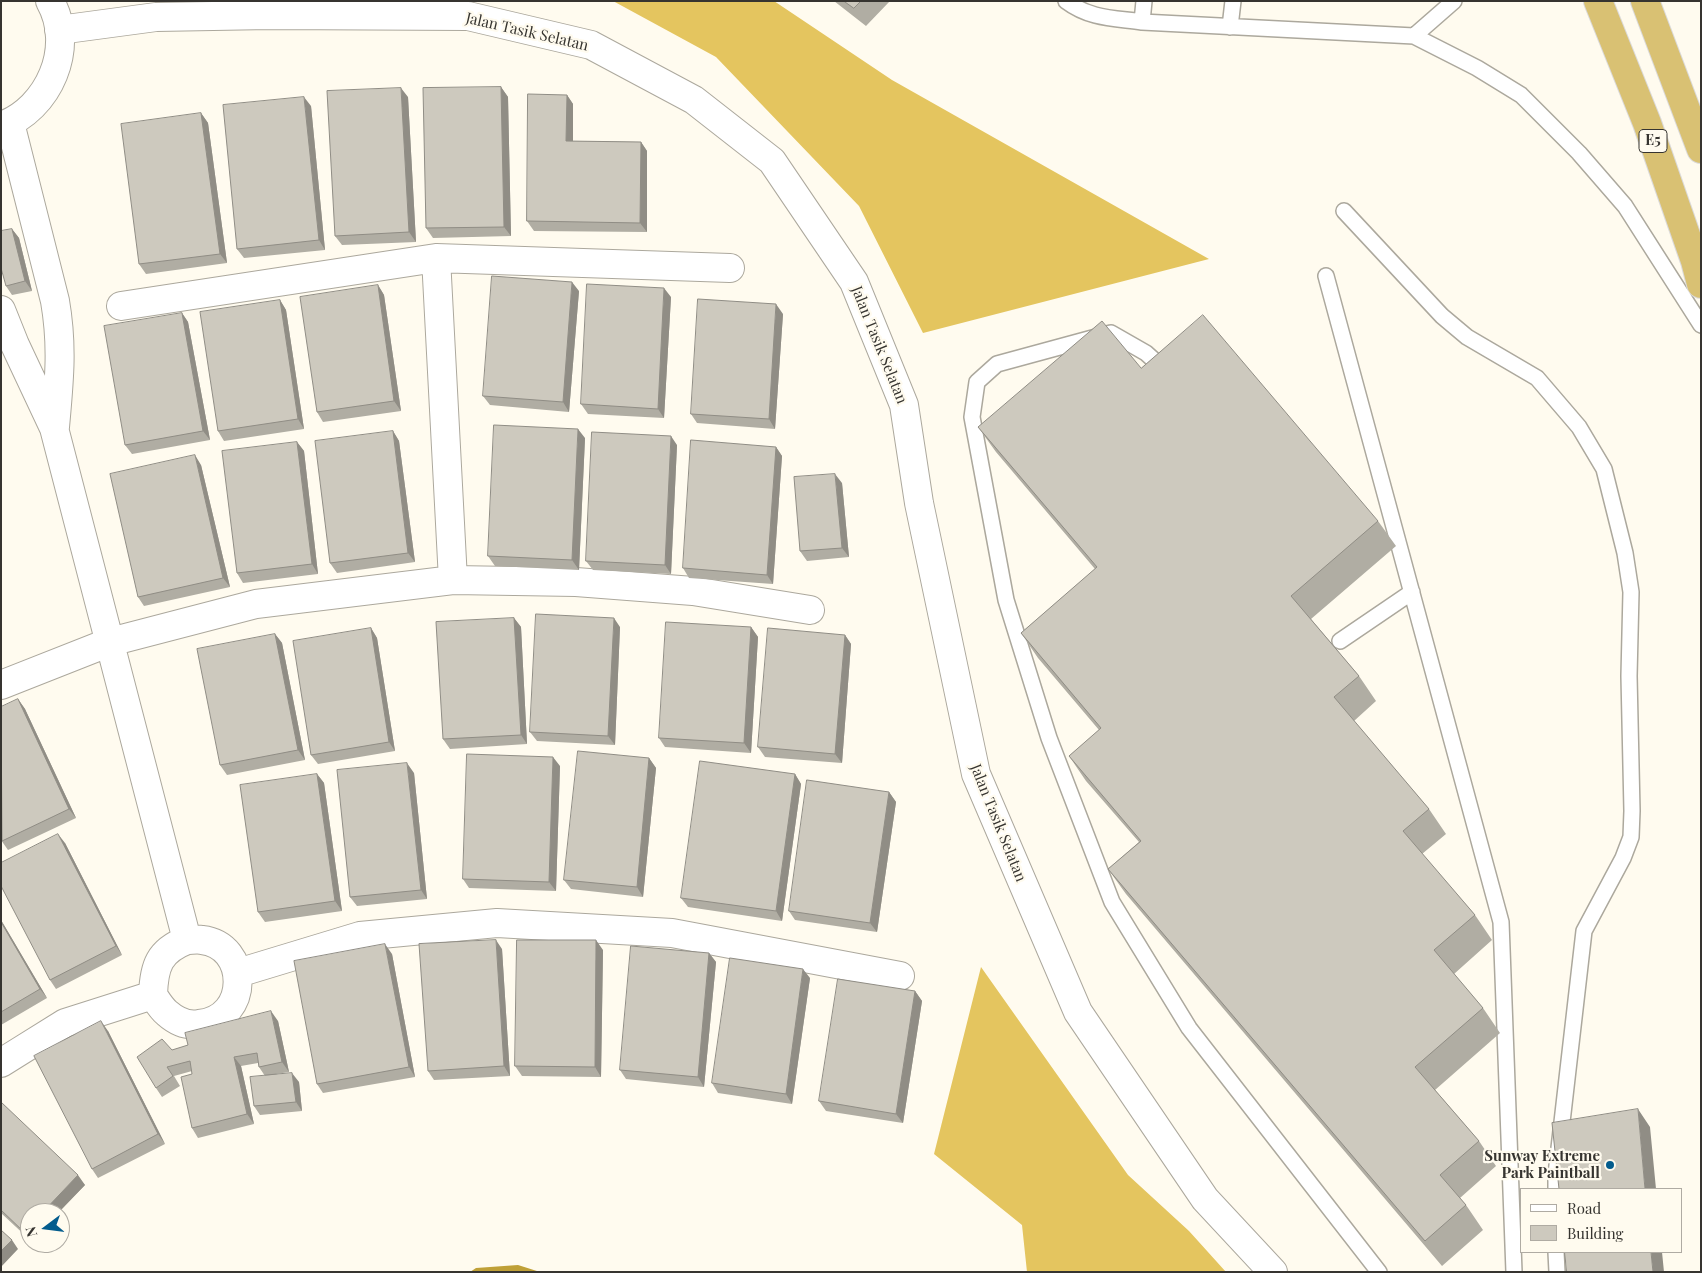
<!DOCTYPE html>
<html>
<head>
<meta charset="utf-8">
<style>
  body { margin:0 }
  #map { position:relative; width:1702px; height:1273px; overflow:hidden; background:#fffbef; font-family:"Playfair Display",serif }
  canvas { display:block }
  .frame { position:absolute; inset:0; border:2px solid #363430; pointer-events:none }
  .legend { position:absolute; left:1520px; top:1188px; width:162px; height:65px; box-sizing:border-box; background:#fffbef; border:1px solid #afaba3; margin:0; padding:6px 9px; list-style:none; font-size:15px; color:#363430 }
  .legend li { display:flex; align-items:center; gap:10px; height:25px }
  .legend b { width:25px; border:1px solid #afaba3 }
  .north { position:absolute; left:20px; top:1203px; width:50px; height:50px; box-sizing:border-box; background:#fffbef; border:1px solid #afaba3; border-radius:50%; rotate:255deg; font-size:14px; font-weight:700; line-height:20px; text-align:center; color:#363430 }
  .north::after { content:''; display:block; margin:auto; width:18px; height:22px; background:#035c8d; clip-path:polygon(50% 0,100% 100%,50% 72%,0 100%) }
</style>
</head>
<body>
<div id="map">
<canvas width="1702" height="1273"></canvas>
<div class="frame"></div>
<ul class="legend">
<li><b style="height:6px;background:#fff"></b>Road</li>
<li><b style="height:14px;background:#cdc9be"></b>Building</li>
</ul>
<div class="north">N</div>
</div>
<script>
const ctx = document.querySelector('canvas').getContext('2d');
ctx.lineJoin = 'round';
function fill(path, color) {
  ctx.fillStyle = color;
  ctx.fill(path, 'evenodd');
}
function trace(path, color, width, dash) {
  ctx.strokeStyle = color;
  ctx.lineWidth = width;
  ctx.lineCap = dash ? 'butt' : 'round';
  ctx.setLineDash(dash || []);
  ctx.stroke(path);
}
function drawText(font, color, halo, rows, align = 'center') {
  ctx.font = font + ' "Playfair Display",serif';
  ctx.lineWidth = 4.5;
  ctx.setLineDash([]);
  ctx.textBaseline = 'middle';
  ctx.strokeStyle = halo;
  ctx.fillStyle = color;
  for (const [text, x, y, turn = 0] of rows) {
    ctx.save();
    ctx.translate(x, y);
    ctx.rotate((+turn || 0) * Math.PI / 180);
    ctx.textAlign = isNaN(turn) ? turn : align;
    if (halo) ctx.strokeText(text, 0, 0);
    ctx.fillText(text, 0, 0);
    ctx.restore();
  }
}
fill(new Path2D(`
  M613,1h161l118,79 317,179 -286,74 -64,-127 -143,-149z
  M981,967l147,208 61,56 37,41h-199l-5,-47 -88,-71z`), '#e4c55f');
fill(new Path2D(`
  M518,1265l22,7h-70l6,-4z`), '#bfa037');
const service = new Path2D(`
  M1066,1c24,18 48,17 76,21l272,14 63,32 44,27 58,58 46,53 76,119
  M1142,22l2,-21
  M1230,27l3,-26
  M1414,36l40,-35
  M1344,211l98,105 25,21 70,41 42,49 25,42 21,84 6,39 -2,84 3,135 -1,26 -8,21 -39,73 -28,243v15
  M1326,276l175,646 13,350
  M1166,371l-20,-18 -35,-20 -114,31 -20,18 -5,35 34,183 43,138 63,164 77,126 190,244
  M1340,641l72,-49
  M1556,1252l1,20`);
const minor = new Path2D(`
  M59,30l97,-13 114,-2 198,1 123,29 103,55 78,61 82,121 50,123 15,98 57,271 102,238 127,187 68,73
  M10,123l45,178c8,46 4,81 0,126
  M1,126c48,-17 75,-79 49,-125
  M436,258l17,322
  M121,306l315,-48 294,10
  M1,310l14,35 39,83 133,512
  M1,685l109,-43 146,-38 197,-24 123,2 117,9 117,19
  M187,940c5,0 10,-1 15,0 47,5 49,79 -3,84 -12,2 -23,-3 -32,-11 -6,-5 -10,-12 -14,-18 1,-29 6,-44 34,-55z
  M238,973l122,-37 137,-13 175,10 228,43
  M1,1063l64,-40 88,-28`);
const motorway = new Path2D(`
  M1598,1l49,122 48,138 6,23
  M1645,1l56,148`);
trace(service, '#aca89d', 18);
trace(minor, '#aca89d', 30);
trace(motorway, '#dbdada', 30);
trace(service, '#fff', 15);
trace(minor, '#fff', 28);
trace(motorway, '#d9c173', 28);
fill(new Path2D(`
  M834,1h56l-24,25z
  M501,87l7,10 3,139 -78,2 -7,-10z
  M567,95l6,9v37l68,1 6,9v81l-113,-1 -7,-10z
  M408,97l8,145 -74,3 -7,-9z
  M311,106l14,144 -81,8 -7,-9z
  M201,113l7,10 19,140 -81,11 -7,-10z
  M12,229l7,9 13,53 -20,4 -6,-9z
  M378,285l6,10 17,116 -78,11 -6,-10z
  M579,291l-10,121 -79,-7 -7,-9z
  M671,297l-7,121 -76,-4 -7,-10z
  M280,300l6,10 18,119 -80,12 -6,-10z
  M182,313l6,9 22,118 -78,14 -7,-9z
  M783,314l-8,115 -78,-6 -6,-9z
  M1141,368l237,153 18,25 -85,73 48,57 17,25 -22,20 75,88 17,25 -24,20 53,61 17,25 -38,34 29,34 17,25 -65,57 44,51 17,25 -36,32 6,7 17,25 -41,36 -316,-372 -18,-25 31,-27 -53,-61 -17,-25 30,-26 -61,-72 -17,-25 74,-64 -99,-117 -18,-25z
  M393,431l6,10 16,121 -78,11 -7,-10z
  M585,438l-6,132 -84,-4 -7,-10z
  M297,442l7,9 14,123 -75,9 -6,-10z
  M677,445l-6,129 -78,-4 -7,-9z
  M776,447l6,9 -9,128 -84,-6 -6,-10z
  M201,465l29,122 -86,19 -6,-9z
  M842,483l7,74 -42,4 -7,-10z
  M514,618l7,9 6,117 -77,5 -7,-10z
  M620,627l-5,118 -78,-4 -7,-9z
  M751,627l7,10 -7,116 -86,-6 -6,-9z
  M371,628l6,10 18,113 -77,13 -7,-9z
  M275,634l7,9 23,117 -78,15 -7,-10z
  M845,635l6,9 -9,119 -77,-6 -7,-10z
  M18,699l7,10 51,109 -68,32 -7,-10z
  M649,758l7,10 -13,129 -72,-8 -7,-9z
  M560,766l-4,125 -87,-3 -6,-9z
  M414,773l13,126 -70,7 -7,-9z
  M317,774l7,9 18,128 -77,11 -7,-10z
  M795,774l6,10 -19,137 -94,-14 -7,-9z
  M889,792l7,10 -19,130 -82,-12 -6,-9z
  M65,843l57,112 -66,34 -6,-9z
  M1,920l46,78 -46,27z
  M502,949l8,127 -76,4 -6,-9z
  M603,950l-2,127 -79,-1 -7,-10z
  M709,953l7,9 -12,125 -78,-8 -6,-9z
  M392,954l23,123 -92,16 -6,-9z
  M810,978l-18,126 -74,-11 -6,-10z
  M915,991l7,10 -19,122 -77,-12 -7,-10z
  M278,1021l11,51 -13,2 23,8 3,29 -42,4 -6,-9 11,-30 -6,-9 -1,-4 -17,3 13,58 -56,14 -6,-10v-57l-18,5 6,10 -18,11 -6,-9 16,-38z
  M108,1031l57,113 -67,34 -6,-9z
  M1,1102l84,83 -27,28h-28v27l-29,-27z`), '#b0ada3');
fill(new Path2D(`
  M501,87l7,10 3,139 -7,-9z
  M401,88l7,9 8,145 -7,-10z
  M567,95l6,9v46l-7,-9z
  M304,97l7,9 14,144 -6,-10z
  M201,113l7,10 19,140 -7,-9z
  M641,142l6,9v81l-7,-9z
  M12,229l7,9 13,53 -7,-10z
  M572,282l7,9 -10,121 -6,-10z
  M378,285l6,10 17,116 -7,-10z
  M664,288l7,9 -7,121 -6,-9z
  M280,300l6,10 18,119 -6,-10z
  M776,304l7,10 -8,115 -6,-10z
  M182,313l6,9 22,118 -7,-9z
  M578,429l7,9 -6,132 -7,-10z
  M393,431l6,10 16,121 -7,-9z
  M671,436l6,9 -6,129 -6,-9z
  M297,442l7,9 14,123 -6,-10z
  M776,447l6,9 -9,128 -6,-9z
  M195,455l6,10 29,122 -7,-9z
  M835,474l7,9 7,74 -7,-9z
  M514,618l7,9 6,117 -6,-9z
  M614,618l6,9 -5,118 -7,-9z
  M751,627l7,10 -7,116 -7,-10z
  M371,628l6,10 18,113 -6,-9z
  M275,634l7,9 23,117 -7,-10z
  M845,635l6,9 -9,119 -7,-9z
  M18,699l7,10 51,109 -7,-9z
  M553,757l7,9 -4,125 -7,-9z
  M649,758l7,10 -13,129 -6,-10z
  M407,763l7,10 13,126 -6,-9z
  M317,774l7,9 18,128 -7,-10z
  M795,774l6,10 -19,137 -6,-10z
  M889,792l7,10 -19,130 -7,-9z
  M58,834l7,9 57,112 -6,-9z
  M1,920l46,78 -7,-9 -39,-67z
  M496,940l6,9 8,127 -6,-10z
  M596,940l7,10 -2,127 -6,-10z
  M385,944l7,10 23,123 -6,-10z
  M709,953l7,9 -12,125 -6,-10z
  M803,969l7,9 -18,126 -6,-10z
  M915,991l7,10 -19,122 -7,-9z
  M271,1011l7,10 11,51 -7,-10z
  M101,1021l7,10 57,113 -7,-10z
  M234,1057l7,9 13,58 -7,-10z
  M292,1073l7,9 3,29 -6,-9z
  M1638,1109l12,18 6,62h-11z
  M78,1175l7,10 -27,28h-16z
  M30,1226v14l-6,-8z
  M12,1240l6,9 -17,18v-16z
  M1651,1252h11l2,20h-11z`), '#908d85');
const building = new Path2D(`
  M844,1h17l-7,7z
  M501,87l3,140 -78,1 -3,-140z
  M401,88l8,144 -74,4 -8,-145z
  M528,94l39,1 -1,46 75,1 -1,81 -113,-2z
  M304,97l15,143 -82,9 -14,-144z
  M201,113l19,141 -81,10 -18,-140z
  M12,229l13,52 -19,5 -5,-18v-37z
  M492,276l80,6 -9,120 -80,-6z
  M587,284l77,4 -6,121 -77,-5z
  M378,285l16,116 -77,11 -17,-115z
  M698,299l78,5 -7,115 -78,-5z
  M280,300l18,119 -80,12 -18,-119z
  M182,313l21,118 -78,14 -21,-119z
  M1203,315l175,206 -87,75 68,80 -25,21 95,112 -26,22 72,84 -41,35 49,58 -68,59 64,74 -39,34 26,30 -41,36 -317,-372 33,-28 -72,-85 32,-28 -80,-95 76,-66 -119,-140 124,-106 39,47z
  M494,425l84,4 -6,131 -84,-4z
  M393,431l15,122 -78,10 -15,-122z
  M592,432l79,4 -6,129 -79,-4z
  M691,440l85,7 -9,128 -84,-7z
  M297,442l15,122 -75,9 -15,-122z
  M195,455l28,123 -85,19 -28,-123z
  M835,474l7,74 -42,3 -6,-74z
  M536,614l78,4 -6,118 -78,-4z
  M514,618l7,117 -78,4 -7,-117z
  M666,622l85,5 -7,116 -85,-5z
  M371,628l18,114 -78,13 -18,-114z
  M768,628l77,7 -10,119 -77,-7z
  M275,634l23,116 -78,15 -23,-116z
  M18,699l51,110 -67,32 -1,-134z
  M578,751l71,7 -12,129 -73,-7z
  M467,754l86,3 -4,125 -86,-3z
  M700,761l95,13 -19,137 -95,-13z
  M407,763l14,127 -71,7 -13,-127z
  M317,774l18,127 -77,11 -18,-127z
  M807,780l82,12 -19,131 -81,-12z
  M58,834l58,112 -66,34 -49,-94v-23z
  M1,922l39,67 -39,23z
  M496,940l8,126 -76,5 -9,-127z
  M517,940h79l-1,127 -80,-1z
  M385,944l24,123 -92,17 -23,-123z
  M631,946l78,7 -11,124 -78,-7z
  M730,958l73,11 -17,125 -74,-11z
  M838,979l77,12 -19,123 -77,-13z
  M271,1011l11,51 -23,5 -2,-14 -23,4 13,57 -55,14 -11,-51 11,-3 -2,-13 -23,6 6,9 -17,12 -19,-31 25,-18 10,11 16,-5 -3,-12z
  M101,1021l57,113 -66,35 -58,-113z
  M292,1073l4,29 -42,4 -4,-29z
  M1,1102l77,73 -36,38h-12v13l-6,6 -23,-22z
  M1638,1109l7,80h-86l-7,-66z
  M1,1230l11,10 -11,11z
  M1565,1252h86l2,20h-86z`);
fill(building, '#cdc9be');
trace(building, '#908d85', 1);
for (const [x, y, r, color] of [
  [1610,1165,5,"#035c8d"]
]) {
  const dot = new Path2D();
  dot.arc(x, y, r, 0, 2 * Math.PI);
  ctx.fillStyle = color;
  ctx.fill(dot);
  trace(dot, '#fffbef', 2);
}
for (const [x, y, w] of [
  [1653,141,28]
]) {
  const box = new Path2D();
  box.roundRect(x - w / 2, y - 11.5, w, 23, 4);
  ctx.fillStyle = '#fffbef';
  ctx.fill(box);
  trace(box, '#363430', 1);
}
drawText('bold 14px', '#363430', null, [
  ["E5",1653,141]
]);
drawText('15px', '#363430', '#fffbef', [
  ["Jalan Tasik Selatan",527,32,13],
  ["Jalan Tasik Selatan",879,345,68],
  ["Jalan Tasik Selatan",998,823,68]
]);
drawText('bold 15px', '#363430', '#fffbef', [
  ["Sunway Extreme",1600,1156],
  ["Park Paintball",1600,1173]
], 'right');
</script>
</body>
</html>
